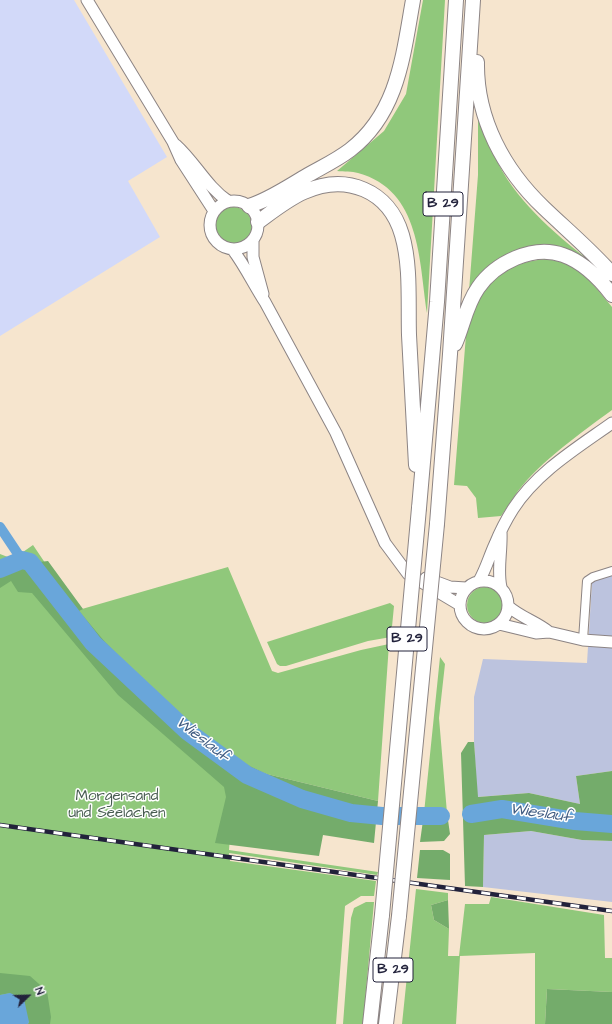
<!DOCTYPE html>
<html>
<head>
<meta charset="utf-8">
<style>
  body { margin:0 }
  #map { position:relative; width:612px; height:1024px; overflow:hidden; background:#f6e5ce; font-family:"Architects Daughter",sans-serif }
  canvas { display:block }
  .north { position:absolute; left:8px; top:976px; width:40px; height:40px; -webkit-text-stroke:3px #fff; paint-order:stroke; rotate:67deg; font-size:11px; font-weight:700; line-height:16px; text-align:center; color:#22223b }
  .north::after { content:''; display:block; margin:auto; width:14px; height:18px; background:#22223b; clip-path:polygon(50% 0,100% 100%,50% 72%,0 100%) }
</style>
</head>
<body>
<div id="map">
<canvas width="612" height="1024"></canvas>
<div class="north">N</div>
</div>
<script>
const c = document.querySelector('canvas').getContext('2d');
c.lineJoin = 'round';
function fill(path, color) { c.fillStyle = color; c.fill(path, 'evenodd'); }
function trace(path, color, width, dash) { c.strokeStyle = color; c.lineWidth = width; c.lineCap = dash ? 'butt' : 'round'; c.setLineDash(dash || []); c.stroke(path); }
function drawText(font, color, halo, rows, align = 'center') {
  c.font = font + ' "Architects Daughter",sans-serif'; c.lineWidth = 3; c.setLineDash([]); c.textBaseline = 'middle'; c.strokeStyle = halo; c.fillStyle = color; for (const [text, x, y, turn = 0] of rows) {
    c.save(); c.translate(x, y); c.rotate((+turn || 0) * Math.PI / 180); c.textAlign = isNaN(turn) ? turn : align; if (halo) c.strokeText(text, 0, 0); c.fillText(text, 0, 0); c.restore();
  }
}
const built = new Path2D(`
  M 0,0 L 74,0 L 167,157 L 128,181 L 160,237 L 0,336 Z`);
const industrial = new Path2D(`
  M 612,575 L 612,771 L 576,776 L 580,804 L 529,793 L 477,797 L 474,742 L 474,697 L 483,659 L 587,663 L 592,582 Z
  M 531,831 L 582,840 L 612,841 L 612,902 L 483,887 L 484,835 Z`);
const green = new Path2D(`
  M 423,0 L 445,0 L 427,313 C 419,261 421,190 358,173 C 352,171 344,172 337,171 L 384,131 L 406,94 Z
  M 478,111 C 485,129 490,149 499,165 C 519,204 561,239 595,265 L 574,253 L 544,248 L 469,291 L 478,175 Z
  M214 226a19 19 0 1 1 38 0a19 19 0 1 1-38 0Z
  M 545,259 C 579,262 591,282 612,307 L 612,410 C 582,432 541,461 518,491 C 512,499 507,508 501,516 L 478,518 L 476,498 L 467,486 L 454,485 L 466,335 C 478,290 496,264 545,259 Z
  M 33,545 L 60,585 L 82,609 L 228,567 L 272,671 L 278,673 L 361,650 L 389,644 L 378,801 L 267,774 L 236,760 L 229,850 L 378,872 L 377,875 L 229,853 L 230,861 L 376,881 L 374,896 L 361,896 L 345,906 L 336,1024 L 0,1024 L 0,554 L 13,559 Z
  M467 605a18 18 0 1 1 36 0a18 18 0 1 1-36 0Z
  M 390,603 L 394,606 L 391,637 L 368,641 L 286,666 L 280,666 L 277,664 L 267,642 Z
  M 440,657 L 445,664 L 439,718 L 447,813 L 424,813 Z
  M 416,889 L 448,893 L 448,900 L 431,905 L 434,920 L 449,929 L 448,956 L 459,956 L 465,904 L 489,904 L 491,897 L 604,915 L 605,958 L 612,958 L 612,992 L 547,989 L 545,1024 L 535,1024 L 535,953 L 460,956 L 456,1024 L 402,1024 Z
  M 366,902 L 374,902 L 363,1024 L 343,1024 L 351,918 L 354,908 Z`);
const forest = new Path2D(`
  M 48,561 L 83,609 L 79,611 L 105,642 L 177,715 L 235,759 L 267,774 L 378,801 L 374,843 L 323,835 L 319,856 L 215,843 L 226,797 L 224,787 L 118,695 L 32,593 L 18,592 L 11,581 L 0,588 L 0,571 L 1,572 L 14,565 Z
  M 468,742 L 474,742 L 478,797 L 529,793 L 580,804 L 576,776 L 612,771 L 612,841 L 582,840 L 531,831 L 484,835 L 483,887 L 465,886 L 461,753 Z
  M 424,813 L 447,813 L 450,834 L 444,841 L 420,842 Z
  M 420,850 L 443,850 L 450,854 L 450,880 L 417,878 Z
  M 448,900 L 449,929 L 434,920 L 431,905 Z
  M 0,973 L 30,976 L 47,991 L 51,1017 L 50,1024 L 28,1024 L 29,1022 L 10,993 L 0,995 Z
  M 547,989 L 612,992 L 612,1024 L 545,1024 Z`);
const water = new Path2D(`
  M 10,993 L 24,999 L 29,1022 L 28,1024 L 0,1024 L 0,995 Z`);
const canal = new Path2D(`
  M 0,527 L 22,560`);
const river = new Path2D(`
  M 0,569 L 22,560 L 30,562 L 93,643 L 187,731 L 247,775 L 302,799 L 351,813 L 382,816 L 441,816
  M 471,814 L 502,809 L 575,821 L 612,824`);
const street = new Path2D(`
  M 583,640 L 587,581 L 593,577 L 612,571`);
const secondary = new Path2D(`
  M 87,0 L 173,142 L 181,160 L 214,211
  M 176,145 C 195,162 207,187 228,201
  M210 225a24 24 0 1 1 48 0a24 24 0 1 1-48 0Z
  M 253,241 L 253,257 L 263,294
  M 233,250 C 245,266 254,285 265,302 L 336,433 L 385,543 L 408,574 L 460,605
  M 501,532 C 502,551 497,570 501,587
  M 426,578 L 450,587 L 466,588
  M460 605a24 24 0 1 1 48 0a24 24 0 1 1-48 0Z
  M 479,581 C 486,569 489,557 495,544 C 500,532 506,520 513,509 C 537,472 577,448 612,423
  M 508,606 C 520,617 537,622 549,632
  M 499,624 L 536,633 L 549,632 L 583,640 L 612,642`);
const highway = new Path2D(`
  M 477,62 C 476,119 504,170 544,208 C 567,230 591,250 612,274
  M 249,206 C 269,200 289,186 308,175 C 322,167 337,160 350,150 C 398,113 403,56 413,0
  M 258,222 C 273,211 288,199 304,192 C 346,173 389,190 402,235 C 411,266 408,303 409,335 C 411,378 414,422 416,465
  M 455,344 C 463,326 466,305 478,288 C 495,263 533,244 563,255 C 583,262 599,278 612,295
  M 419,508 L 437,302 L 456,0
  M 437,524 L 450,354 L 473,0
  M 370,1024 L 382,915
  M 386,1024 L 399,916`);
const rail = new Path2D(`
  M 0,825 L 612,911`);
const highwayBridge = new Path2D(`
  M 382,915 L 419,508
  M 399,916 L 437,524`);
const shields = [
  [443,204,40],
  [407,639,40],
  [393,970,40]
];
const shieldNames = [
  ["B 29",443,204],
  ["B 29",407,639],
  ["B 29",393,970]
];
const parkNames = [
  ["Morgensand",117,797],
  ["und Seelachen",117,814]
];
const waterNames = [
  ["Wieslauf",202,740,38],
  ["Wieslauf",541,814,8]
];
fill(built, '#d2d9f9');
fill(industrial, '#bcc3de');
fill(green, '#90c87b');
fill(forest, '#74ac6b');
fill(water, '#69a6da');
trace(canal, '#69a6da', 10);
trace(river, '#69a6da', 18);
trace(street, '#8c8484', 10);
trace(secondary, '#8c8484', 13);
trace(highway, '#8c8484', 16);
trace(street, '#fff', 8);
trace(secondary, '#fff', 11);
trace(highway, '#fff', 14);
trace(rail, '#22223b', 4.5);
trace(rail, '#fff', 3, [9]);
trace(highwayBridge, '#8c8484', 16, []);
trace(highwayBridge, '#fff', 14);
for (const [x, y, w] of shields) { const box = new Path2D(); box.roundRect(x - w / 2, y - 12, w, 24, 3); c.fillStyle = '#fff'; c.fill(box); trace(box, '#22223b', 1); }
drawText('bold 14px', '#22223b', null, shieldNames);
drawText('15px', '#485c51', '#fff', parkNames);
drawText('italic 16px', '#425d83', '#fff', waterNames);
</script>
</body>
</html>
